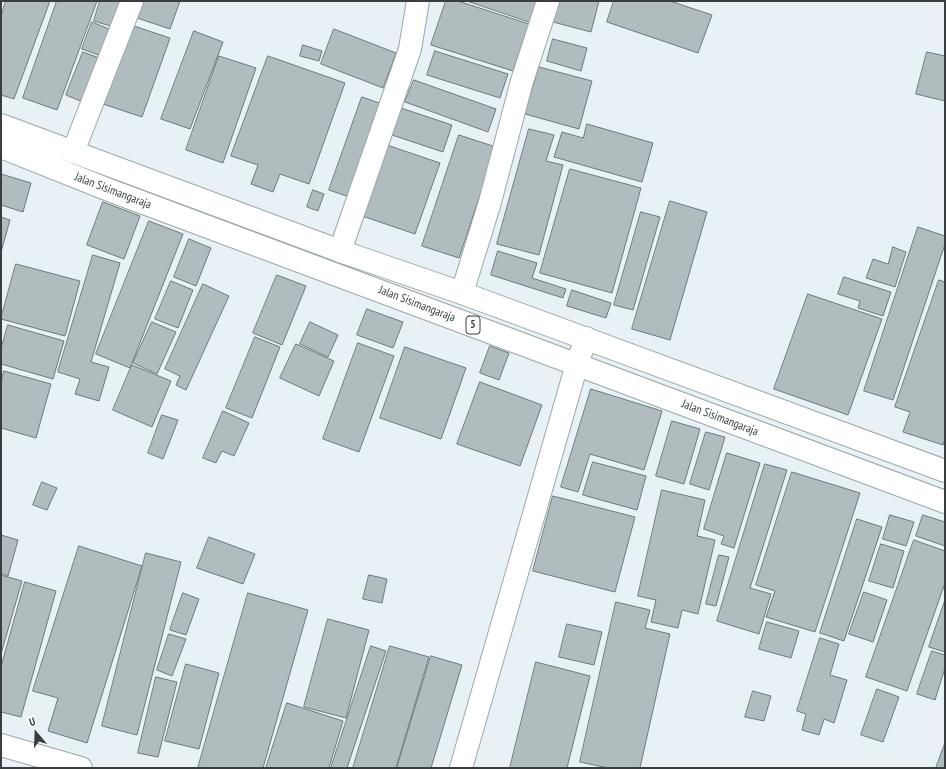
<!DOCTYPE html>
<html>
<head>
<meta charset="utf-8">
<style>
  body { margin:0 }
  #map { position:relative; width:946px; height:769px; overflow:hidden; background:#e8f2f6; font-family:"PT Sans Narrow",sans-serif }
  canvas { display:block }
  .frame { position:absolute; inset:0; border:2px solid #3a3e3f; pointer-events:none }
  .north { position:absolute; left:16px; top:713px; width:40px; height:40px; -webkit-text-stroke:3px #fcfeff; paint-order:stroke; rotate:341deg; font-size:11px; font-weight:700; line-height:16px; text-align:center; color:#3a3e3f }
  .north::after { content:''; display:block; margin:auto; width:14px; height:18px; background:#3a3e3f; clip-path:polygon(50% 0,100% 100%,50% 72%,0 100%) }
</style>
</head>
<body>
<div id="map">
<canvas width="946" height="769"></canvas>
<div class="frame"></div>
<div class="north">U</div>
</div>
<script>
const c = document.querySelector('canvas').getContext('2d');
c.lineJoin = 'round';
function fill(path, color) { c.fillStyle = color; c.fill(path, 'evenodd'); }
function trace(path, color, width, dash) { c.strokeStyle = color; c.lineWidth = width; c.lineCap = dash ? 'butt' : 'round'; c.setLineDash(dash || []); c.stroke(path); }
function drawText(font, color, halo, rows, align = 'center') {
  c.font = font + ' "PT Sans Narrow",sans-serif'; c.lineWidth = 3; c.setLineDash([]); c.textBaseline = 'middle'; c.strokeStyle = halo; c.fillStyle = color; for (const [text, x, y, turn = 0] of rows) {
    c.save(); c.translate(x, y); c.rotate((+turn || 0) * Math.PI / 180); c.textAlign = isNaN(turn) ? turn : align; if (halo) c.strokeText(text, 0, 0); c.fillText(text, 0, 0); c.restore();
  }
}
const building = new Path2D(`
  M 6,1 L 50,1 L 14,99 L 1,95 L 1,16 Z
  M 57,1 L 97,1 L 57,110 L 23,98 Z
  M 100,1 L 129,1 L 120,29 L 94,21 Z
  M 137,1 L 180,1 L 170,29 L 131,16 Z
  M 446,1 L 458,1 L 529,24 L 513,71 L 431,45 Z
  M 467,1 L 540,1 L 533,23 Z
  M 558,1 L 599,1 L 591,32 L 553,22 Z
  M 614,1 L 670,1 L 712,15 L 698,53 L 607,22 Z
  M 92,22 L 114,31 L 104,57 L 82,49 Z
  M 131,25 L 170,38 L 142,117 L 103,104 Z
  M 334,29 L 396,53 L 383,88 L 321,64 Z
  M 194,31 L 223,42 L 190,129 L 161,119 Z
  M 553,39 L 587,48 L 581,71 L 547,61 Z
  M 303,45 L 322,51 L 319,61 L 300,56 Z
  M 435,51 L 508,74 L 500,98 L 427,75 Z
  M 83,52 L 102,59 L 85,103 L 66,95 Z
  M 927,52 L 945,56 L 945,101 L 916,94 Z
  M 219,56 L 256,68 L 223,163 L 186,150 Z
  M 268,56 L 345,83 L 309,184 L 280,174 L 273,192 L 251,184 L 258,165 L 231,156 Z
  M 539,67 L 592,81 L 579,129 L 525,114 Z
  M 414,80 L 496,109 L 488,132 L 405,102 Z
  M 362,97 L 385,105 L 352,198 L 329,190 Z
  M 401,108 L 452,125 L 443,152 L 392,135 Z
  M 587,124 L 653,143 L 642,182 L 554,157 L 562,132 L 583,138 Z
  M 529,129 L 554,135 L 546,161 L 563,165 L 539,255 L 497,244 Z
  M 459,135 L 496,147 L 459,258 L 422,246 Z
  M 387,145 L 440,163 L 415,234 L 362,216 Z
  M 570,169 L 641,188 L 612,293 L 540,273 Z
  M 1,174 L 31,183 L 23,212 L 1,205 Z
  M 313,190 L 324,194 L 318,211 L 307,207 Z
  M 670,201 L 707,212 L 670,340 L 632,329 Z
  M 103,202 L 140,216 L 124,259 L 87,245 Z
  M 641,212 L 660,217 L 633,310 L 614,305 Z
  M 1,217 L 10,220 L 1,252 Z
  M 149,221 L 183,234 L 130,368 L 96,354 Z
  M 918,227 L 945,236 L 945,244 L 893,400 L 864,391 Z
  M 189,239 L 211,248 L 196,286 L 174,277 Z
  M 893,247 L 906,252 L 895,287 L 866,278 L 873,259 L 888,264 Z
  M 498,251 L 537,263 L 532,278 L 566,289 L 563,298 L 491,275 Z
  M 93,255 L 120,263 L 91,362 L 109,367 L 99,401 L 75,394 L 80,379 L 58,372 Z
  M 16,264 L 80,281 L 65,336 L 1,319 Z
  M 277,275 L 306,286 L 282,345 L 253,333 Z
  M 844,277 L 891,292 L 883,316 L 858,308 L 860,301 L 838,294 Z
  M 939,280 L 945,282 L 945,439 L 943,445 L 903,432 L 910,412 L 895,407 Z
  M 171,281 L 193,290 L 178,328 L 155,319 Z
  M 203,284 L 229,296 L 186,390 L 176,385 L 180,376 L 165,369 Z
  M 572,290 L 611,303 L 606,318 L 567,306 Z
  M 808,294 L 882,319 L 848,415 L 774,389 Z
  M 367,309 L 403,322 L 393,348 L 357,335 Z
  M 152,322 L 176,332 L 157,374 L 133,363 Z
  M 310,322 L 338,335 L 328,357 L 300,344 Z
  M 8,325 L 64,341 L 53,379 L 1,364 L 1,349 Z
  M 255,337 L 280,347 L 252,418 L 226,408 Z
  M 358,343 L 394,356 L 359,452 L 323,439 Z
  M 296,344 L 334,361 L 319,396 L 280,378 Z
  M 490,346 L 509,353 L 499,380 L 480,373 Z
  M 405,347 L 466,368 L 441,439 L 380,418 Z
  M 132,365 L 171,381 L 152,427 L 113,410 Z
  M 4,371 L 51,384 L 36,438 L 1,428 L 1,383 Z
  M 480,382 L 542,405 L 520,466 L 457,444 Z
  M 591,389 L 662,411 L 644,470 L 590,454 L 578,492 L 561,487 Z
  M 223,411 L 249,423 L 234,456 L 222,451 L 216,463 L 203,458 Z
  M 162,415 L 178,420 L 163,459 L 148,453 Z
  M 672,421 L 700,429 L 684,484 L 656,476 Z
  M 706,432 L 725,437 L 709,490 L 690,484 Z
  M 727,453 L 760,463 L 734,548 L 721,544 L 724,536 L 704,529 Z
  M 593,462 L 646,476 L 637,510 L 583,495 Z
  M 765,464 L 787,470 L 750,588 L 771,594 L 759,634 L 717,621 Z
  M 792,472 L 860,493 L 815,632 L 766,617 L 775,591 L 756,585 Z
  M 42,482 L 57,488 L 47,510 L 33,505 Z
  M 662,490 L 705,500 L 697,536 L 715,540 L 698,614 L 682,610 L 678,628 L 651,622 L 656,600 L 638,596 Z
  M 553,496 L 635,517 L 615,592 L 533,571 Z
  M 890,515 L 914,522 L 906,546 L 883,539 Z
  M 923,515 L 945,522 L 945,546 L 916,536 Z
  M 857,519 L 882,527 L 844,641 L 820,633 Z
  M 1,535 L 18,540 L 8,576 L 1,573 Z
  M 209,537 L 255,554 L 243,584 L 197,568 Z
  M 914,540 L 945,551 L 945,583 L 907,691 L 866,677 Z
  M 881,544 L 904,551 L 893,588 L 869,581 Z
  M 79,546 L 142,566 L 87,743 L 48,731 L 58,698 L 33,691 Z
  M 146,553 L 181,562 L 137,735 L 102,726 Z
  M 719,555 L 729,557 L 716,606 L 706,604 Z
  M 1,575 L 22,581 L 1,654 Z
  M 369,575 L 387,579 L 382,603 L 363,599 Z
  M 25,582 L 56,591 L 21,717 L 1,712 L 1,667 Z
  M 864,592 L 887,600 L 873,642 L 849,634 Z
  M 183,593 L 199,599 L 186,635 L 170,630 Z
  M 248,593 L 308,610 L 263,768 L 198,768 Z
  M 945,600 L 945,652 L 929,647 Z
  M 616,602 L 650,610 L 645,628 L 670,634 L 640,768 L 608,768 L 580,762 Z
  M 328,619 L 369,630 L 346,718 L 304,707 Z
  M 767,622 L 799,631 L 791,658 L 759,649 Z
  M 567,624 L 602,632 L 594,665 L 559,657 Z
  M 169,634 L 186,639 L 172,676 L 157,670 Z
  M 820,638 L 839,644 L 830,675 L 847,680 L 834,723 L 824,719 L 819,735 L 802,730 L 806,714 L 797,711 Z
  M 371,646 L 386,651 L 347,768 L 331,768 Z
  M 390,646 L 429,657 L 396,768 L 353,768 Z
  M 932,651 L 945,655 L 945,668 L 935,700 L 917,694 Z
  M 431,656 L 462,665 L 431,768 L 397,768 Z
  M 536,662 L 590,676 L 567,768 L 510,768 Z
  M 186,664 L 219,673 L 199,749 L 165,741 Z
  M 156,677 L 177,682 L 158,757 L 138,753 Z
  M 877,689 L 899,697 L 883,742 L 861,735 Z
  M 753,691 L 771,696 L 764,721 L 745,717 Z
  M 287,703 L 343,721 L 329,768 L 266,768 Z
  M 945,743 L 945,768 L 936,768 Z`);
const street = new Path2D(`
  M 73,152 L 132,1
  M 340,251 L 410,49 L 418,1
  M 462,293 L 490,202 L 522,81 L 548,1
  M 461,768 L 577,364 L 586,338`);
const secondary = new Path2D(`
  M 1,745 L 81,768`);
const highway = new Path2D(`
  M 1,125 L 340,251 L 462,293 L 945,471
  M 1,147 L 109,190 L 945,502`);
const shields = [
  [473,325,14]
];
const shieldNames = [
  ["5",473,325]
];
const streetNames = [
  ["Jalan Sisimangaraja",113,191,21],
  ["Jalan Sisimangaraja",417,304,21],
  ["Jalan Sisimangaraja",720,418,21]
];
fill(building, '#b1bcbf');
trace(building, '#6f797c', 1);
trace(street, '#9ca7aa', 24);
trace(secondary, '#9ca7aa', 24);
trace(highway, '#9ca7aa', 24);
trace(street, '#fff', 22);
trace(secondary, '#fff', 22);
trace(highway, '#fff', 22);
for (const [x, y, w] of shields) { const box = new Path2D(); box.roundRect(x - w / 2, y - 9, w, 18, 3); c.fillStyle = '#fcfeff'; c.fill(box); trace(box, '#3a3e3f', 1); }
drawText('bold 11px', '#3a3e3f', null, shieldNames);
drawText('12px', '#3a3e3f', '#fcfeff', streetNames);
</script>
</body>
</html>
